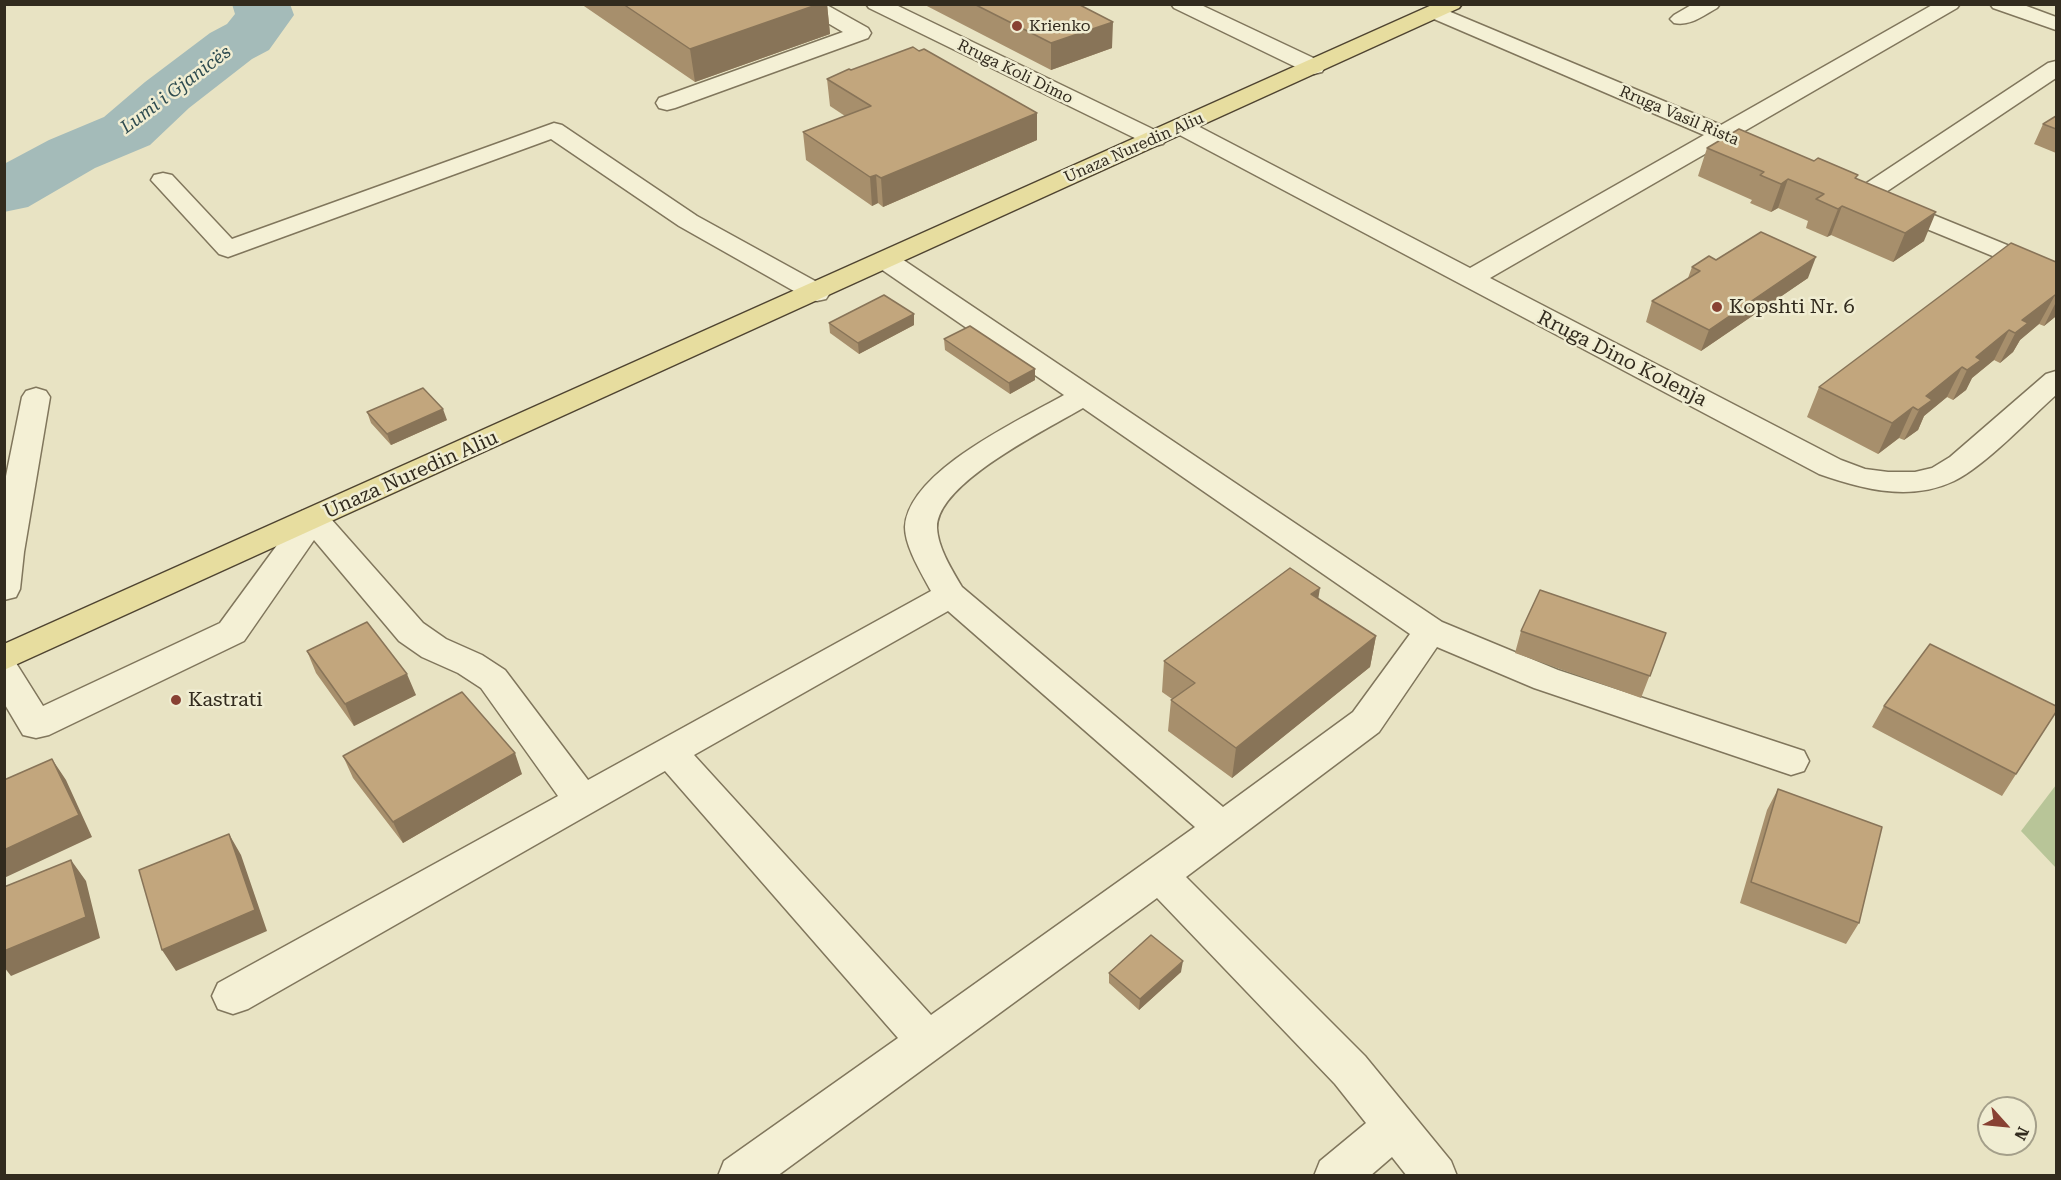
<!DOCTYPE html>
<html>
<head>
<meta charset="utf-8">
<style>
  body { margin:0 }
  #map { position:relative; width:2061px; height:1180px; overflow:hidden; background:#e8e3c3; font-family:"Roboto Serif",serif }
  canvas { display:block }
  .frame { position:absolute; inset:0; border:6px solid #322b1e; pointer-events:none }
  .north { position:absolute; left:1977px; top:1096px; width:60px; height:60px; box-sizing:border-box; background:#f0edd2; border:2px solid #a49f8a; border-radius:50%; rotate:117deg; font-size:16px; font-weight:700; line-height:24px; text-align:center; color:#322b1e }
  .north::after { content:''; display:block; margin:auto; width:21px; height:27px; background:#884133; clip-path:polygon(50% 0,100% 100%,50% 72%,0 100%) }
</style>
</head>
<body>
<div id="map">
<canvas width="2061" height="1180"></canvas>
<div class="frame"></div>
<div class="north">N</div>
</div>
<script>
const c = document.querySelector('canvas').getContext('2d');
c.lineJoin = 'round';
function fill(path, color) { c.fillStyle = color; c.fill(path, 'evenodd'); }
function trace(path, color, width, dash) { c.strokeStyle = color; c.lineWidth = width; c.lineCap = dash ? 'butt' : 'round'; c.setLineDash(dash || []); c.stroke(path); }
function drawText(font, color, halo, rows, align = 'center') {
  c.font = font + ' "Roboto Serif",serif'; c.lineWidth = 5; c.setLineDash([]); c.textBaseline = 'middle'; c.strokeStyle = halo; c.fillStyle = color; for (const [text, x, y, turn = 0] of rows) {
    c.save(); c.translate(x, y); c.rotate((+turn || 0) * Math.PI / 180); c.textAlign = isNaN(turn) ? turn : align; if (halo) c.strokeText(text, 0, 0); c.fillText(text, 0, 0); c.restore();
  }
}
const green = new Path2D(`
  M 2056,785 L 2056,868 L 2021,831 Z`);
const river = new Path2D(`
  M 232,4 L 290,4 L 294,15 L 269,50 L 252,59 L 189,108 L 150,145 L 95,168 L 28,207 L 4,212 L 4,164 L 49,140 L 104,117 L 145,82 L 210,33 L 227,24 L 235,14 Z`);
const minor = new Path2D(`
  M 799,4 L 825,4 L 868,28 L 871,33 L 868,38 L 675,108 L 667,110 L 659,108 L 656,103 L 659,98 L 843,32 L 802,8 Z
  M 866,4 L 894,4 L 1163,134 L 1167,139 L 1163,144 L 1155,146 L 1147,144 L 869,8 Z
  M 1171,4 L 1199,4 L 1322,62 L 1325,67 L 1322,72 L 1314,74 L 1306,72 L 1174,8 Z
  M 1693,4 L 1720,4 L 1717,8 C 1704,15 1689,27 1674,23 L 1670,19 L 1674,15 Z
  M 1934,4 L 1960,4 L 1957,8 L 1741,133 L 1778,149 L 1782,154 L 1778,159 C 1760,164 1740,150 1724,143 L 1490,278 L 1841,460 L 1865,469 L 1888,472 L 1915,472 L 1932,468 L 1950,457 L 2046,374 L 2056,371 L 2056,395 C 2029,419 1985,466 1954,481 C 1910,502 1862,489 1819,474 L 1174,132 L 1170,127 L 1174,122 L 1182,120 L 1190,122 L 1470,268 L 1704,135 L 1427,16 L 1423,12 L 1427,8 L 1434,6 L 1441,8 L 1721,125 Z
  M 1990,4 L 2021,4 L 2056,17 L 2056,30 L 1993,8 Z
  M 2056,61 L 2056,78 L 1874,200 L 1865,202 L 1856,200 L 1853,195 L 1856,190 L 2048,63 Z
  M 554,123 L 562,125 L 697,216 L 826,287 L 830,293 L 826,299 L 817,301 L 808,299 L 679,226 L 551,139 L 228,257 L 219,254 L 151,180 L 154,175 L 163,173 L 172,175 L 232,239 Z
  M 1892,198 L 2056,265 L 2056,282 L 1883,211 L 1879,206 L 1883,201 Z
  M 887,253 L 896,255 L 1442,622 L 1558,670 L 1804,751 L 1809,761 L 1804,771 L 1791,775 L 1534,688 L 1437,647 L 1379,732 L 1186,877 L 1365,1056 L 1451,1161 L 1457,1176 L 1407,1176 L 1392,1157 L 1370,1176 L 1314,1176 L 1320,1161 L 1366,1123 L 1335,1084 L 1157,898 L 777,1176 L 718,1176 L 724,1161 L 898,1038 L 665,771 L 248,1009 L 233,1014 L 218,1009 L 212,996 L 218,983 L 558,796 L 481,688 L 458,673 L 422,657 L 399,641 L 314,540 L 244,641 L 49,735 L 36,738 L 23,735 L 4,703 L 4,659 L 16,663 L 43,706 L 220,623 L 302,511 L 313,508 L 324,511 L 423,623 L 446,639 L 482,655 L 505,670 L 588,780 L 931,591 C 922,574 905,547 905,527 C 908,471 1020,420 1064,395 L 878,267 L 874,261 L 878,255 ZM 1083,408 L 1410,634 L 1353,712 L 1223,807 L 962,587 C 952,570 938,548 937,528 C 936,483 1048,429 1083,408 ZM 948,611 L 1195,827 L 931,1015 L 694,755 Z
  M 36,388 L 46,391 L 50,397 L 24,552 L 20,589 L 16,597 L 4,600 L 4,486 L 22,397 L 26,391 Z`);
const major = new Path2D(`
  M 1434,4 L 1462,4 L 1459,8 L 4,670 L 4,644 Z`);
const wall = new Path2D(`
  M 581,4 L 827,4 L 830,34 L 695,82 Z
  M 923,4 L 1078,4 L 1112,48 L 1051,70 Z
  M 851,70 L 1037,113 L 1037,140 L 883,207 L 878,203 L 872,206 L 806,160 L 803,132 L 845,116 L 830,106 L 827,79 Z
  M 2056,116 L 2056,153 L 2034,144 L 2043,124 Z
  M 1707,148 L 1857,179 L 1924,241 L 1893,262 L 1831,235 L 1827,237 L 1806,228 L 1808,221 L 1778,208 L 1771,212 L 1750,203 L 1752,200 L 1698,176 Z
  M 1716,260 L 1808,278 L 1701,351 L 1646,322 L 1652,301 L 1688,278 L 1692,267 Z
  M 2056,262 L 2056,313 L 2055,317 L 2044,326 L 2039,324 L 2020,340 L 2013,352 L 2000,363 L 1994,360 L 1972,378 L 1966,390 L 1953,400 L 1947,397 L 1924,416 L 1918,430 L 1904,440 L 1899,438 L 1878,454 L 1807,417 L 1819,387 Z
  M 829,323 L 914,325 L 859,354 L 830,333 Z
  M 944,339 L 1035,380 L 1010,394 L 945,350 Z
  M 367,412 L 447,420 L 391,445 L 371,423 Z
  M 1318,598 L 1376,636 L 1370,667 L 1232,778 L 1168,731 L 1171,700 L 1172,699 L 1162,692 L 1164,661 Z
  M 1521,631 L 1666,633 L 1641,698 L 1515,653 Z
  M 307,651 L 416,695 L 354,726 L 316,673 Z
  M 1884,706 L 2056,712 L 2002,796 L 1872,727 Z
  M 343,756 L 522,774 L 403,843 L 353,778 Z
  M 1778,789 L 1859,923 L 1846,944 L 1740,903 L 1767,810 Z
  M 1181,972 L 1139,1010 L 1109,983 L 1109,973 Z`);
const shadedWall = new Path2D(`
  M 819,4 L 827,4 L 830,34 L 695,82 L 690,49 Z
  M 1113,22 L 1112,48 L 1051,70 L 1051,43 Z
  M 1037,113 L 1037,140 L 883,207 L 881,178 Z
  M 876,175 L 878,203 L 872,206 L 870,177 Z
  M 1788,179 L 1778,208 L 1771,212 L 1781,184 Z
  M 1842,206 L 1831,235 L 1827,237 L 1838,209 Z
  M 1936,212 L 1924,241 L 1893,262 L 1905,233 Z
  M 1816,257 L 1808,278 L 1701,351 L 1709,330 Z
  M 2055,295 L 2039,324 L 2020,340 L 2013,352 L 2000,363 L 2022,320 Z
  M 2056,302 L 2056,313 L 2055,317 L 2044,326 Z
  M 914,314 L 914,325 L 859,354 L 858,343 Z
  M 2009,330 L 1994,360 L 1972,378 L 1966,390 L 1953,400 L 1967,370 L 1976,357 Z
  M 1962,367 L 1947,397 L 1924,416 L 1918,430 L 1904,440 L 1926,396 Z
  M 1035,369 L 1035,380 L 1010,394 L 1009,383 Z
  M 1913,407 L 1899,438 L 1878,454 L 1892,423 Z
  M 443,409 L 447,420 L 391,445 L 387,434 Z
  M 1320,588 L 1315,619 L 1311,594 Z
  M 1376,636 L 1370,667 L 1232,778 L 1236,748 Z
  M 407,674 L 416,695 L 354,726 L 345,704 Z
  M 515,753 L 522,774 L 403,843 L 393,822 Z
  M 52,759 L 66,780 L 92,837 L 4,878 L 4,850 Z
  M 229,834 L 241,855 L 267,931 L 176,971 L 162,950 Z
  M 71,860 L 86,881 L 100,938 L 11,976 L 4,967 L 4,951 Z
  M 1183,961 L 1181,972 L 1139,1010 L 1140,999 Z`);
const building = new Path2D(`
  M 623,4 L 819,4 L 690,49 Z
  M 974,4 L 1078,4 L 1113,22 L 1051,43 Z
  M 913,47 L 919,51 L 924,49 L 1037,113 L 881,178 L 876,175 L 870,177 L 803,132 L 871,106 L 827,79 L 849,69 L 851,70 Z
  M 2056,116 L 2056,129 L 2043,124 Z
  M 1739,129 L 1814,161 L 1818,158 L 1858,175 L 1855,178 L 1936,212 L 1905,233 L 1842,206 L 1838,209 L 1816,199 L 1824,194 L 1788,179 L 1781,184 L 1760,175 L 1764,172 L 1707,148 Z
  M 1761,232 L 1816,257 L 1709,330 L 1652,301 L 1700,271 L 1692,267 L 1709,256 L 1716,260 Z
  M 2011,243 L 2056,262 L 2056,295 L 2055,295 L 2022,320 L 2028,323 L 2015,333 L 2009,330 L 1976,357 L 1981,360 L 1967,370 L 1962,367 L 1926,396 L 1932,400 L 1918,410 L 1913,407 L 1892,423 L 1819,387 Z
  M 884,295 L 914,314 L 858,343 L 829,323 Z
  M 970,326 L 1035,369 L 1009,383 L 944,339 Z
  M 423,388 L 443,409 L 387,434 L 367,412 Z
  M 1290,568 L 1320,588 L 1311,594 L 1376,636 L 1236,748 L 1171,700 L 1195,683 L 1164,661 Z
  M 1540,590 L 1666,633 L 1650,676 L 1521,631 Z
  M 367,622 L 407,674 L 345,704 L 307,651 Z
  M 1930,644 L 2056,706 L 2056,712 L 2016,774 L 1884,706 Z
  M 462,692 L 515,753 L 393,822 L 343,756 Z
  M 52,759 L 79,815 L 4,850 L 4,780 Z
  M 1778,789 L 1882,827 L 1859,923 L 1751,882 Z
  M 229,834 L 255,910 L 162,950 L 139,870 Z
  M 71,860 L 86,917 L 4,951 L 4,887 Z
  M 1151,935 L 1183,961 L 1140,999 L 1109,973 Z`);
const markers = [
  [1017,26,6,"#884133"],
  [1717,307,6,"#884133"],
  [176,700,6,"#884133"]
];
const farPoinames = [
  ["Krienko",1029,26]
];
const farStreetnames = [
  ["Rruga Koli Dimo",1015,72,26],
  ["Rruga Vasil Rista",1679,116,23],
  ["Unaza Nuredin Aliu",1134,148,-24]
];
const farWaternames = [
  ["Lumi i Gjanicës",176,90,-37]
];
const poiNames = [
  ["Kopshti Nr. 6",1729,307],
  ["Kastrati",188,700]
];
const streetNames = [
  ["Rruga Dino Kolenja",1622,359,27],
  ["Unaza Nuredin Aliu",411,475,-24]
];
fill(green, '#b8c598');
fill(river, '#a4bbb9');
trace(minor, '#80765c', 3);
trace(major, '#4e4330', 3);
fill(minor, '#f4f0d5');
fill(major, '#e7dd9f');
fill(wall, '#a78f6c');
fill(shadedWall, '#887458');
fill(building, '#c2a67d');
trace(building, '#887458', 1.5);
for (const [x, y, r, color] of markers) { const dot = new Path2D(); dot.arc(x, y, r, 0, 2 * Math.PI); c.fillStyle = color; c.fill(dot); trace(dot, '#f0edd2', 2); }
drawText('16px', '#322b1e', '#f0edd2', farPoinames, 'left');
drawText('16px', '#322b1e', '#f0edd2', farStreetnames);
drawText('italic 18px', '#2f4c50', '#f0edd2', farWaternames);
drawText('20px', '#322b1e', '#f0edd2', poiNames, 'left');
drawText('20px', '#322b1e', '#f0edd2', streetNames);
</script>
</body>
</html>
